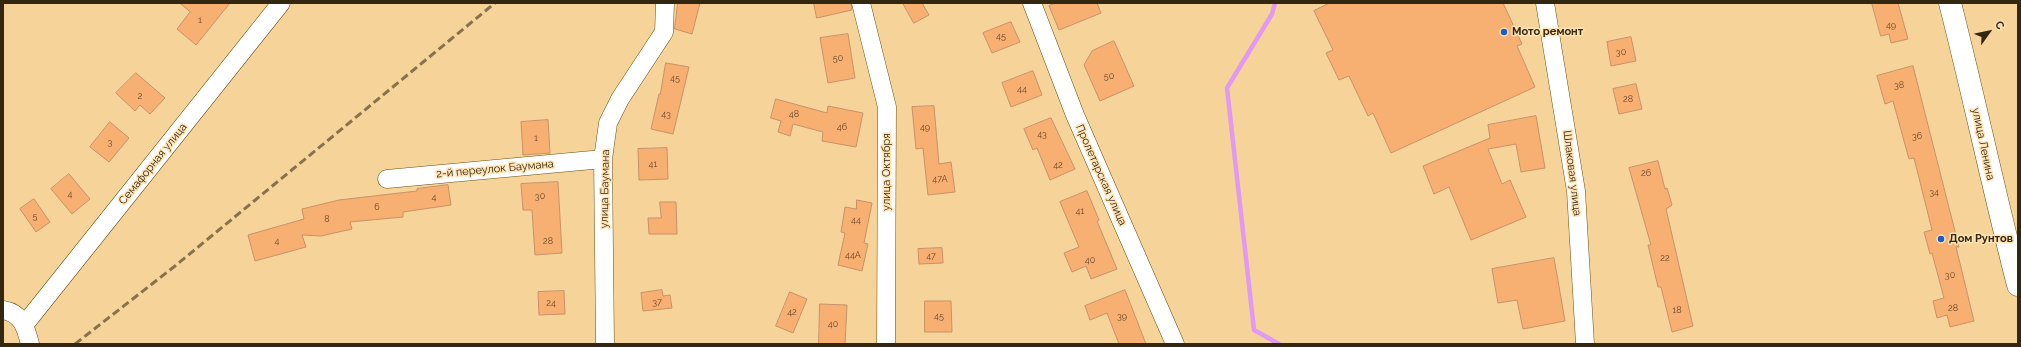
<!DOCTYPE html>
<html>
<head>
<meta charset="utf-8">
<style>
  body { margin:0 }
  #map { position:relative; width:2021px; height:347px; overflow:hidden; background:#f6d399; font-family:Raleway,sans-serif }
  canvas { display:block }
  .frame { position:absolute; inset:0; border:4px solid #34270f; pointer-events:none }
  .north { position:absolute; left:1969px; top:12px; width:40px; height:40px; -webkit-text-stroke:3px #fee2b3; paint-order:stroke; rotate:57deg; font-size:11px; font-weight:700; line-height:16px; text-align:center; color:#34270f }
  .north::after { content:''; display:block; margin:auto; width:14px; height:18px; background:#34270f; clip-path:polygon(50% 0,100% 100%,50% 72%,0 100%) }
</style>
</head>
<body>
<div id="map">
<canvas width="2021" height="347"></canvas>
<div class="frame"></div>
<div class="north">С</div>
</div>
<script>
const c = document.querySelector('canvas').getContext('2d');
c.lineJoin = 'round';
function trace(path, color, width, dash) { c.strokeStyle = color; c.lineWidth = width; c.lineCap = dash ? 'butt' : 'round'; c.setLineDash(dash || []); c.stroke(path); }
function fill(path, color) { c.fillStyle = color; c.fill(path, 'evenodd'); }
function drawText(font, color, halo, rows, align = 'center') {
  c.font = font + ' Raleway,sans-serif'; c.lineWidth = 3; c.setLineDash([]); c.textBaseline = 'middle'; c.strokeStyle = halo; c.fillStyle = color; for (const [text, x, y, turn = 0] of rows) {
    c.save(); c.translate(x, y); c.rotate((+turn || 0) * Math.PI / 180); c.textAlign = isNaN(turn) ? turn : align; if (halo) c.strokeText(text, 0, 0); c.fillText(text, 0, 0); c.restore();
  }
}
const stream = new Path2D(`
  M 1275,3 L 1272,14 L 1227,88 L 1254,330 L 1279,344`);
const building = new Path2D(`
  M 180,3 L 230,3 L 196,45 L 177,29 L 190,12 Z
  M 678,3 L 700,3 L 692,34 L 675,29 Z
  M 814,3 L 851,3 L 852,10 L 817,18 Z
  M 903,3 L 922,3 L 929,15 L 914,23 Z
  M 1056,3 L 1097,3 L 1101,13 L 1059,30 L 1049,6 Z
  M 1330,3 L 1503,3 L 1522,44 L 1517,46 L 1535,87 L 1391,153 L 1373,113 L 1368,116 L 1349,76 L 1339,80 L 1326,53 L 1333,50 L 1314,11 Z
  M 1872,3 L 1898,3 L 1908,39 L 1891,43 L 1889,34 L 1881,36 Z
  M 1011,22 L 1020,42 L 992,53 L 983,33 Z
  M 848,34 L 855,78 L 828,83 L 820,38 Z
  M 1631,37 L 1636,61 L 1611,66 L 1607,42 Z
  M 1114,41 L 1134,86 L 1100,101 L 1084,65 L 1092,51 Z
  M 666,63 L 689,67 L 673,134 L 651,129 L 659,94 L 660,94 Z
  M 1913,66 L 1959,247 L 1956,247 L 1974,321 L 1950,327 L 1947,315 L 1937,318 L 1933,301 L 1944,298 L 1932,253 L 1930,254 L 1924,232 L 1932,230 L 1914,158 L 1909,159 L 1893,101 L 1885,104 L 1877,76 Z
  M 1033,71 L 1042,95 L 1011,107 L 1002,83 Z
  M 136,73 L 165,98 L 150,114 L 140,105 L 135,111 L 116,93 Z
  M 1636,84 L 1642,109 L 1619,114 L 1613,89 Z
  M 776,99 L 827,113 L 828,106 L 863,113 L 856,147 L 822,141 L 823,132 L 793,124 L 790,136 L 778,132 L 781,121 L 771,118 Z
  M 934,106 L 939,164 L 951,162 L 955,192 L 928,195 L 923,148 L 916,149 L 912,107 Z
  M 1536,116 L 1545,168 L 1521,172 L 1516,144 L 1488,149 L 1502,184 L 1510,180 L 1526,217 L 1471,240 L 1449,187 L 1434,194 L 1423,166 L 1490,138 L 1488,125 Z
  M 1051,118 L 1075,169 L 1050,180 L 1037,148 L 1033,150 L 1024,129 Z
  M 548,120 L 550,153 L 523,155 L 521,122 Z
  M 110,122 L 129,138 L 109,162 L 90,147 Z
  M 667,148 L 668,179 L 639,180 L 638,149 Z
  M 1658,161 L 1665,189 L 1667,188 L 1672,205 L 1666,209 L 1693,326 L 1672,332 L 1661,287 L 1658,287 L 1648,245 L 1651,245 L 1629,168 Z
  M 69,174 L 90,199 L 72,214 L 51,189 Z
  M 558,182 L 562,253 L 535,255 L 532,210 L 523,210 L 521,184 Z
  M 448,185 L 451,205 L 403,212 L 403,217 L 350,222 L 352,229 L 321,236 L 302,235 L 306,247 L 255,261 L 248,235 L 304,219 L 302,209 L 339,200 L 417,191 L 417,189 Z
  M 1087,191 L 1099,220 L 1097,221 L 1117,269 L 1091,279 L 1086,266 L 1072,272 L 1064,253 L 1079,247 L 1060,202 Z
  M 34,199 L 50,222 L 36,232 L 20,209 Z
  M 857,200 L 872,203 L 864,243 L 868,244 L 862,271 L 838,265 L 845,233 L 841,232 L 845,207 L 856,209 Z
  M 660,202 L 676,202 L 677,234 L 649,234 L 648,218 L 661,218 Z
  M 942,248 L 943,263 L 919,264 L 918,249 Z
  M 1554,258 L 1565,321 L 1523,329 L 1517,300 L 1498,303 L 1492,269 Z
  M 662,290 L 663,296 L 670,295 L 672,308 L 643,311 L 641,293 Z
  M 1125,290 L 1146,344 L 1119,344 L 1107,313 L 1090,320 L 1085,306 Z
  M 564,291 L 565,314 L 539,315 L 538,292 Z
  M 790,292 L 807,299 L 793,333 L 776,326 Z
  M 925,301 L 951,301 L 952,332 L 925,332 Z
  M 820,304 L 847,305 L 845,344 L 819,344 Z`);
const minor = new Path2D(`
  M 861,3 L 887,107 L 886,344
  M 1032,3 L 1075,115 L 1175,344
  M 1545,3 L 1576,191 L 1585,344
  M 387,179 L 603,159
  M 3,310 C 22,313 26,328 30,344
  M 25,324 L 281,3
  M 605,344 L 603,159 L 608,123 L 620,99 L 664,32 L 665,3`);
const major = new Path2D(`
  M 1950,3 C 1974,97 1994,192 2018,285`);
const rail = new Path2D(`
  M 75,344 L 175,266 L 495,3`);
const markers = [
  [1504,32,4,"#1c5ec9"],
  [1941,239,4,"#1c5ec9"]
];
const numberNames = [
  ["1",200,20],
  ["49",1891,25],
  ["45",1001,36],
  ["30",1621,52],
  ["50",838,58],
  ["50",1109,76],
  ["45",675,78],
  ["38",1899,85],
  ["44",1022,89],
  ["2",140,96],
  ["28",1628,99],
  ["43",666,114],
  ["48",794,114],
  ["46",842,127],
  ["49",925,127],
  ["43",1042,134],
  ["36",1917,136],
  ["1",536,138],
  ["3",110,142],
  ["41",653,164],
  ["42",1058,165],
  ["26",1646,173],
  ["47А",940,179],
  ["34",1934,192],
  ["4",70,194],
  ["30",540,196],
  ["4",434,197],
  ["6",377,207],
  ["41",1080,211],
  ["5",35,216],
  ["8",327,219],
  ["44",856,220],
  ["4",277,241],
  ["28",548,241],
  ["44А",853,255],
  ["47",931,256],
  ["22",1665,258],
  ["40",1090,260],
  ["30",1950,275],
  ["37",657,302],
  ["24",551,303],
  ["28",1953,308],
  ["18",1677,310],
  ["42",792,312],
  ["45",939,316],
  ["39",1122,316],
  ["40",833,324]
];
const poiNames = [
  ["Мото ремонт",1512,32],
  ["Дом Рунтов",1949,239]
];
const streetNames = [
  ["улица Ленина",1983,144,78],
  ["Семафорная улица",153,164,-51],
  ["2-й переулок Баумана",495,169,-5],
  ["улица Октября",887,172,-90],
  ["Шлаковая улица",1572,173,83],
  ["Пролетарская улица",1101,175,66],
  ["улица Баумана",605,189,-89]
];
trace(stream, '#e199f1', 4.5);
fill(building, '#f8af72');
trace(building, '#c69268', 1);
trace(minor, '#6b4d0e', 19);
trace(major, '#6b4d0e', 23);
trace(minor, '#fff', 18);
trace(major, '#fff', 22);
trace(rail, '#88724b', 3, [8, 4]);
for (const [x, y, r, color] of markers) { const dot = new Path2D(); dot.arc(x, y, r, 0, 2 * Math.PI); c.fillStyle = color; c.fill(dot); trace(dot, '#fee2b3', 1.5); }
drawText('9px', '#654928', null, numberNames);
drawText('bold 11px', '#34270f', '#fee2b3', poiNames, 'left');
drawText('11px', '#34270f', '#fee2b3', streetNames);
</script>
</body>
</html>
